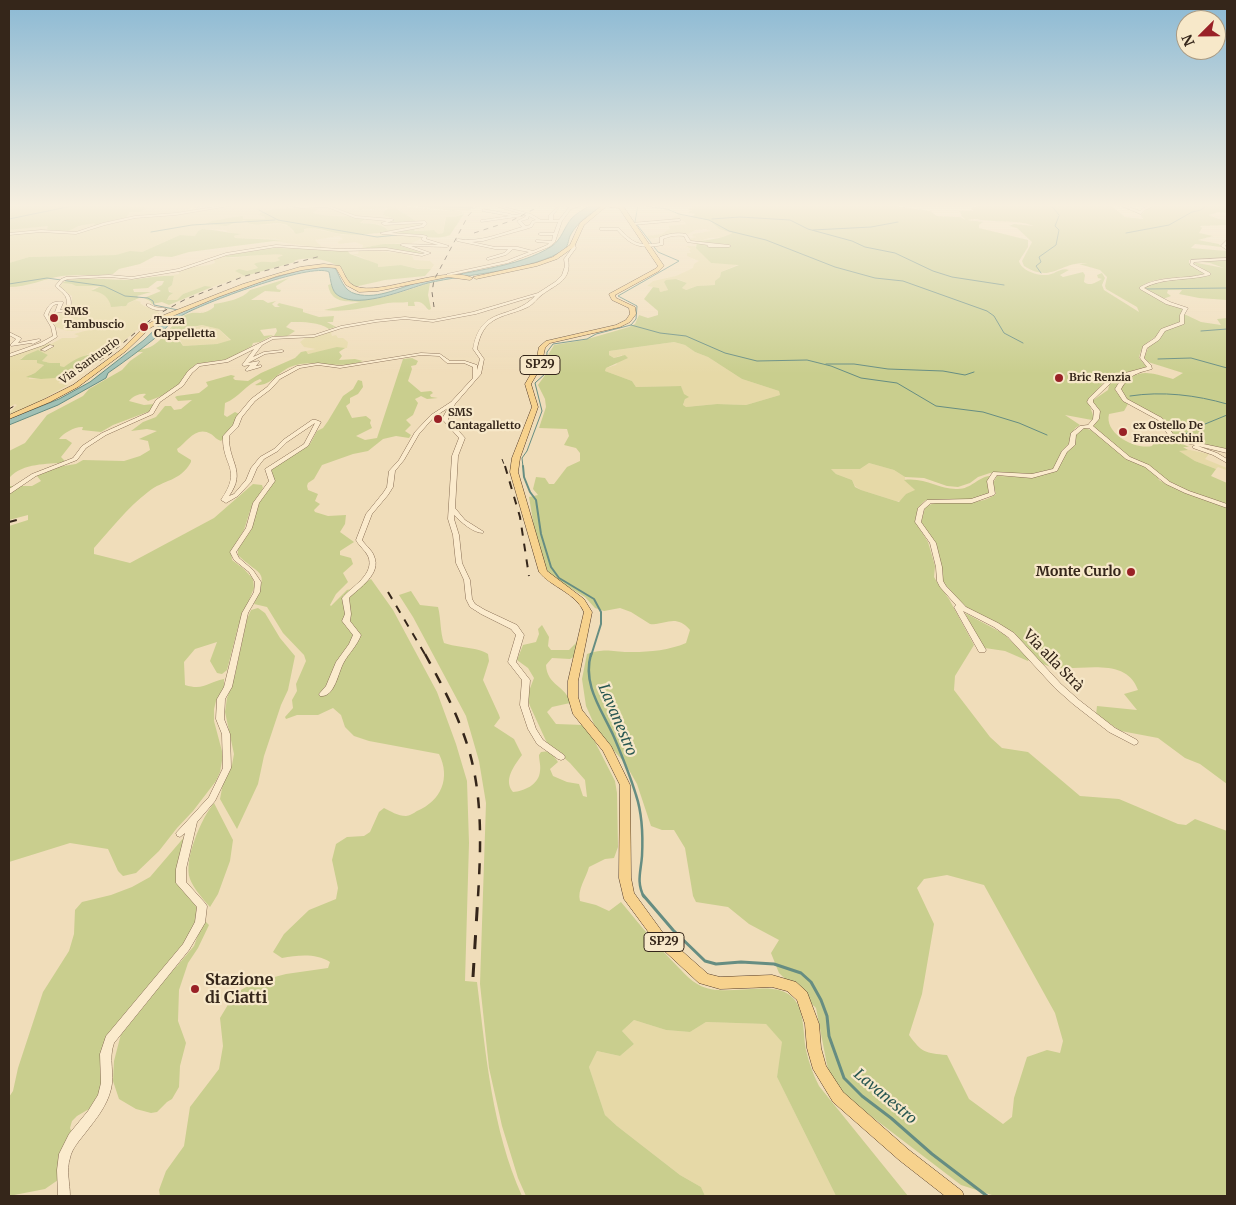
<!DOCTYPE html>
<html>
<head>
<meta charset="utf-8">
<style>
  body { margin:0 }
  #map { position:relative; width:1236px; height:1205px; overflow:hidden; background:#f0ddba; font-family:Merriweather,serif }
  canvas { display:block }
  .frame { position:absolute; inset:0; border:10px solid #35261a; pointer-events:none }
  .north { position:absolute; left:1176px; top:10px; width:50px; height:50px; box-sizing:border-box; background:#f7e8c9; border:1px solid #a99a83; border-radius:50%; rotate:247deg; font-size:14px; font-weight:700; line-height:20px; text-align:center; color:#35261a }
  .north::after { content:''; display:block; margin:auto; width:18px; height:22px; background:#992126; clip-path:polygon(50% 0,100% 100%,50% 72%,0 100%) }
</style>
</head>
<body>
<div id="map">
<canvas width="1236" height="1205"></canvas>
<div class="frame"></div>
<div class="north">N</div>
</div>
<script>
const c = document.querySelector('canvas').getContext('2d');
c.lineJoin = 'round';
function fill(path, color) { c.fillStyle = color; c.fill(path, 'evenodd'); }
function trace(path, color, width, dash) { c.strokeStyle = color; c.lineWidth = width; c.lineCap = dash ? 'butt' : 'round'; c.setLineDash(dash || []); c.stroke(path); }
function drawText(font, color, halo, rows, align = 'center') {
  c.font = font + ' Merriweather,serif'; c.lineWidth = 4.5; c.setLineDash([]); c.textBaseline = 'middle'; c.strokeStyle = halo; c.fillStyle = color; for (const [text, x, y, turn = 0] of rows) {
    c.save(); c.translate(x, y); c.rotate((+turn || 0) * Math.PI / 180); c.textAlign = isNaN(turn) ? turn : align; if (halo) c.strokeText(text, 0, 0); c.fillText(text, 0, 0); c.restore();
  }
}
const farmland = new Path2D(`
  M 130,205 L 195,205 L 200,207 L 184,210 L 227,205 L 369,205 L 360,206 L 363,210 L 388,208 L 384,211 L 383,215 L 394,219 L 387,223 L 414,220 L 394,207 L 396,205 L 444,211 L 457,210 L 464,213 L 455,217 L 445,218 L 443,233 L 438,234 L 434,230 L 413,230 L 414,227 L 412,227 L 388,230 L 385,227 L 377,224 L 360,223 L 368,218 L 322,217 L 313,213 L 315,211 L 312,208 L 292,207 L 257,214 L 265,217 L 265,219 L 243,219 L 241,216 L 206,224 L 230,225 L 245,220 L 253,225 L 282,224 L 291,227 L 293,232 L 311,228 L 344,235 L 359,234 L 368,236 L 401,232 L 427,236 L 412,243 L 384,244 L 362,248 L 363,245 L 355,242 L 339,244 L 337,242 L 343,239 L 339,236 L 315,240 L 322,247 L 305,247 L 307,246 L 273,241 L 281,240 L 277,239 L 235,238 L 233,237 L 240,234 L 232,234 L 225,230 L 202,229 L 198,231 L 195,236 L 180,235 L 142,252 L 116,255 L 29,257 L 9,263 L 9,230 L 41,226 L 48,226 L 50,227 L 48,229 L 52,231 L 74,228 L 130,212 L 141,212 L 128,207 Z
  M 678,214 L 710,221 L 719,229 L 732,233 L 726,237 L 709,238 L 697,242 L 691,241 L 689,239 L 696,237 L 692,236 L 693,234 L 711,231 L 706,229 L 695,230 L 687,235 L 682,234 L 649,239 L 647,236 L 662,234 L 670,229 L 668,226 L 686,224 L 682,220 L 668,221 Z
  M 686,246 L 695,246 L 711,263 L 739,264 L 721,272 L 720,277 L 715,282 L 715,285 L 697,286 L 685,290 L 682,288 L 687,283 L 678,279 L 669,280 L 664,282 L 668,290 L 660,292 L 659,288 L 647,286 L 653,281 L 676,276 L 693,268 L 694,264 L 699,261 L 687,256 L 687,253 L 691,253 L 689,250 L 691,249 Z
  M 359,250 L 401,253 L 412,256 L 414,260 L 430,261 L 434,265 L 431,269 L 425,270 L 401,265 L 379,267 L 361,257 L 352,254 L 358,254 Z
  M 267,254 L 283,255 L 277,258 L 281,260 L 277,262 L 254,265 L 258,268 L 247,271 L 236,271 L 245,276 L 212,287 L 203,287 L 183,294 L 177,300 L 167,300 L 172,293 L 167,288 L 172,285 L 174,276 L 171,275 L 179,274 L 179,272 L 187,268 L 209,265 L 215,263 L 214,260 L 222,257 L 233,258 Z
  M 62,283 L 102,286 L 91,289 L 103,292 L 116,306 L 121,307 L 135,300 L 141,302 L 140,303 L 144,306 L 160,311 L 120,344 L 105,349 L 99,354 L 88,354 L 64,367 L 60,366 L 60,363 L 50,363 L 42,361 L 48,355 L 38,351 L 26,355 L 20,359 L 38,360 L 40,364 L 44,365 L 35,373 L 30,375 L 29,379 L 68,377 L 58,383 L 68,385 L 27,408 L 13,414 L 9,413 L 17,405 L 15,404 L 9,407 L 9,357 L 46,343 L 51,344 L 62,338 L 75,338 L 79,336 L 74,334 L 88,330 L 67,331 L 56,327 L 54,323 L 61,321 L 56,315 L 70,311 L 72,306 L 72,296 L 59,287 Z
  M 202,325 L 219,329 L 231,341 L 217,344 L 183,346 L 180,339 L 177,337 L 178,333 Z
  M 334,330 L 331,333 L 332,336 L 336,335 L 338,338 L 343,338 L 348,342 L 347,348 L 306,354 L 306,351 L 316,349 L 304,347 L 300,342 L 305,338 L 319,336 Z
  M 674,342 L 685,345 L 695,352 L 708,357 L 742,379 L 779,391 L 780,395 L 746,405 L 717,404 L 686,407 L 683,406 L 685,399 L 681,386 L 636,387 L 632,381 L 605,371 L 606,368 L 616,365 L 622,355 L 614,358 L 609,355 L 609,351 Z
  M 1185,449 L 1209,454 L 1205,459 L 1227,468 L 1226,470 L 1218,467 L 1216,469 L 1195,461 L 1178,451 Z
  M 869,463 L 894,470 L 905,477 L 905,480 L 916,491 L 906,494 L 902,501 L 896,501 L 861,490 L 855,486 L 852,480 L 836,474 L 831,469 L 860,469 Z
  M 634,1020 L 666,1030 L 690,1032 L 706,1022 L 766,1024 L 783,1042 L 777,1077 L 836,1196 L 705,1196 L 701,1187 L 680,1175 L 617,1126 L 605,1115 L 589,1067 L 597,1051 L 620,1056 L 634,1044 L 622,1031 Z`);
const green = new Path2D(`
  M 9,205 L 130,205 L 129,207 L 143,207 L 145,208 L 141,212 L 130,212 L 125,219 L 94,226 L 95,223 L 79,226 L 68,231 L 49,230 L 47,229 L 48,226 L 9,230 Z
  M 369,205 L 396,205 L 394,207 L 416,221 L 384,223 L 394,219 L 383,215 L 384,211 L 388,208 L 359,210 L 359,206 Z
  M 405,205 L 476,205 L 470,210 L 455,210 L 453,211 Z
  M 704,205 L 890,205 L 930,211 L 937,216 L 960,217 L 966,220 L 961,216 L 962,215 L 959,211 L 973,211 L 971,208 L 980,205 L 1120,205 L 1113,207 L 1125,217 L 1143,219 L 1140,214 L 1144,213 L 1144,210 L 1155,205 L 1227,205 L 1227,213 L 1219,212 L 1209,215 L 1219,219 L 1227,220 L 1227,225 L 1200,226 L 1202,228 L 1199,233 L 1213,236 L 1198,240 L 1219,244 L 1221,247 L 1195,244 L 1191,248 L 1227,251 L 1227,258 L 1189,260 L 1189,263 L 1206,273 C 1186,281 1157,273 1139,288 L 1143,291 L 1184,309 L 1182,313 L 1201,322 L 1221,325 L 1217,319 L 1227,318 L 1227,450 C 1212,445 1197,445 1182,440 C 1170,436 1170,424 1161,418 C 1149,410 1119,404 1121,386 C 1139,367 1150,373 1173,379 L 1183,373 L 1148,362 L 1144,358 L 1149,346 L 1159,339 L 1155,337 C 1145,344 1141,347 1139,358 L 1147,367 L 1113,376 L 1103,383 L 1088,401 L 1094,418 L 1092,420 L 1065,415 L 1080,425 C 1069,431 1073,437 1069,445 C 1065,453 1058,461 1053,469 L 1032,474 L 990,473 L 978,477 L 970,483 L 958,487 L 947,486 L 924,478 L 905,477 L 894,470 L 869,463 L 860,469 L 831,469 L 836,474 L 852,480 L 855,487 L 861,490 L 899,502 L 906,494 L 915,490 L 904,480 C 926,477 939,490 958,489 C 971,489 978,477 990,476 L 987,482 L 989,492 L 987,495 L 962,501 L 926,500 C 918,505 917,512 915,521 L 928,542 L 935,566 L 934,577 L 937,582 L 949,599 L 974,645 L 955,676 L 954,690 L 990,737 L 1002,748 L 1028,752 L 1080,796 L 1119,799 L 1178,824 L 1186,825 L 1195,819 L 1227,831 L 1227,1196 L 995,1196 L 961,1185 L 846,1097 L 828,1070 L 816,1008 L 779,973 L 771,953 L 779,940 L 749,924 L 728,907 L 696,902 L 693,896 L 685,848 L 674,830 L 662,830 L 651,826 L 637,784 L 625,763 L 598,733 L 586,706 L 582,679 L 587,654 C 608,647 613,653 633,652 C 650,652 670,650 686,643 L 690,630 C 675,613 665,626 650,624 L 631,612 L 620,608 L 604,611 L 595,608 L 585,597 L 552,577 L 547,570 L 536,539 L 529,497 L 538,495 L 533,489 L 536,477 L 545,478 L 549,484 L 554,484 L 567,467 L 580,461 L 580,453 L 576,448 L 564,445 L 569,436 L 567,429 L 539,428 L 546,407 L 545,399 L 538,385 L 548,371 L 548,355 L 554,345 L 584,340 L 629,327 L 635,324 L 639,315 L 648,318 L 658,315 L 658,311 L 644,299 L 653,287 L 659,288 L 660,292 L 668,290 L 664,282 L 666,280 L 676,279 L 687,283 L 682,288 L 686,290 L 697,286 L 715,285 L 715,281 L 720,277 L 721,272 L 739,265 L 711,263 L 696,248 L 697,242 C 708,239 723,239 732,233 L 719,229 L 710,221 L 691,217 L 695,214 L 688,213 L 692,210 L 688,210 L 693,206 ZM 975,219 C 995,223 1015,219 1034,226 L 1014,224 L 1009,226 L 1017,228 L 1032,242 L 1022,261 L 1024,266 C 1053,284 1059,261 1088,263 L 1079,264 L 1100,270 L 1107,277 L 1105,286 L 1106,289 L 1137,307 L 1139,312 L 1104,290 L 1102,285 L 1105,278 L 1102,273 L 1097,275 L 1098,278 L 1102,279 C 1096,282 1091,287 1084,282 L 1085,275 L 1083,272 L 1063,277 L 1060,275 L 1069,270 C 1060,267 1055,275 1046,275 C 1037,276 1021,270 1019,261 L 1028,247 L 1028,240 L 979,228 L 979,225 L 983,222 L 967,220 ZM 674,342 L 685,345 L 695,352 L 708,357 L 742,379 L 779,391 L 780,395 L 746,405 L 717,404 L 686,407 L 683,405 L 685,399 L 689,397 L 684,394 L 681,386 L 636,387 L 632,381 L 605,371 L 606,368 L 628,358 L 625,355 L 614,358 L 609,355 L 609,351 ZM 947,875 L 984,885 L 1055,1013 L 1063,1041 L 1060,1053 L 1047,1050 L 1027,1057 L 1014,1098 L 1012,1117 L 1003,1124 L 969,1099 L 947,1055 C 925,1053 922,1053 909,1035 L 922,994 L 934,924 L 917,888 L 924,879 Z
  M 295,207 L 315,208 L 317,210 L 313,213 C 331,218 348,215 367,217 L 360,223 C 371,224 381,223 388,230 L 412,227 L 415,227 L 414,231 L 434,230 L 438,234 L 443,233 L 446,217 L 454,217 L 464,214 L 450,235 C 435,241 420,235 404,233 C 383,230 363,237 342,234 C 330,233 317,226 304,229 L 304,232 L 296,234 C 294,232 293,230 291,228 C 279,216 254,232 245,220 L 226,226 L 206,224 L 212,221 L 241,216 L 243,216 L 243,219 L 265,219 L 265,217 L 257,214 L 271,210 Z
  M 202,229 C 217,230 228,233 241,234 L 234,236 L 235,238 L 282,240 L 189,252 L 172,257 L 155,256 L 140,264 L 119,269 L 113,274 C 96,276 79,274 62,276 C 43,279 28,287 9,287 L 9,263 L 29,257 L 116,255 L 130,251 L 142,252 L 180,235 L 195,236 L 198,231 Z
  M 383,244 L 400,244 L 401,246 L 425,254 L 362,248 Z
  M 277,248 L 347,250 L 350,254 L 378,264 L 378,267 L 401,265 L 418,269 L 431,269 L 425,276 L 385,280 L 354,287 L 346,280 L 342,269 C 329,259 309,256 294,261 L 295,262 L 245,276 L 235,271 L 239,269 L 247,271 L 258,268 L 254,264 C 265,259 272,265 280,260 L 277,258 L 283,255 C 263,253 242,258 222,257 L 256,249 Z
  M 1200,260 L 1227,260 L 1227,300 L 1199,298 L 1179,294 L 1182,290 L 1168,290 L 1167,293 L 1171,296 L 1163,299 L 1143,287 L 1156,283 L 1211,274 L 1192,262 L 1224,268 L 1210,263 L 1194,261 Z
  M 174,276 L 172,285 L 168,288 L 169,292 L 173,293 L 169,296 L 167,300 L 177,300 L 183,294 L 205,286 L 212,287 L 169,305 L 162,302 L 152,304 L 150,301 L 144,298 L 161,291 L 156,288 L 162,285 L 164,281 L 157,281 L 148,288 L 133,289 L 134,292 L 151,292 L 137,296 L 139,298 L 128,303 L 126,306 L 111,307 C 110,299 103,291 91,291 L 101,286 L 76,286 L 72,284 L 62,283 C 75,276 108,280 124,280 C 141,280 157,275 174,276 Z
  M 289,278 L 276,286 L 277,289 L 281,290 L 280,292 L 265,291 L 251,300 L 263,300 L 268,303 L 276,301 L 272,304 L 275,307 L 280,307 L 277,305 L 279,303 L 303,309 L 303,312 L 319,317 L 334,316 L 333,322 L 327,322 L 336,327 L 329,329 C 320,322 303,322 291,322 L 286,327 L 295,331 C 285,338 287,337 274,336 L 277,331 L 276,328 L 260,330 L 264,336 L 273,335 L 260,342 L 253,343 L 252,346 L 229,359 L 196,364 L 184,376 L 180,386 L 167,394 L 148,401 L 143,397 L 146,394 C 140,393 133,396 129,401 L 144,405 L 154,404 L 150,411 L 113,425 L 101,432 L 82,430 L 83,427 C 76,426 63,433 59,439 L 66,439 L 72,443 L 61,457 L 66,462 C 46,465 24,462 9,478 L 9,451 L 25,443 L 47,415 L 83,396 L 89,389 L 122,370 L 130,361 L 143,352 L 134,352 L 137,349 C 160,352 169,323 185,315 C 197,309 201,318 214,307 L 214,304 C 226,302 243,299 250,290 ZM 202,325 L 219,329 L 231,340 L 217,344 L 183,346 L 177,337 L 178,333 L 188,328 Z
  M 430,283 L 428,295 L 431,309 L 429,310 C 425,307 423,300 414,302 L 415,306 L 408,306 L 408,302 C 401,303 395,302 388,303 C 368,307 345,313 324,310 L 360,302 C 345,301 331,303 328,285 L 331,284 L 338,296 C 366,308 403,291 430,283 Z
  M 120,344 L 95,363 L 68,377 L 41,379 L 26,377 L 35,373 L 44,365 L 37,363 L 37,360 L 20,360 L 26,355 L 38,350 L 48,355 L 42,361 L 50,363 L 60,363 L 60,366 L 64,367 C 74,359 86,353 99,354 L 105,349 Z
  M 337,347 L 345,348 L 339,352 L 342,356 L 339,360 L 355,359 L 363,361 C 339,371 313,357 290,367 C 278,372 270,387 255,385 L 262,381 L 260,379 C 246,384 239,398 225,403 L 224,415 L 227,417 L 235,412 L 239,414 L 234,425 L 221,441 C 216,439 215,437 211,434 C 196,425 187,442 177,449 L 178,452 L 191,460 L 191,462 C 180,482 164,479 148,492 C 127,508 111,529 94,548 L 94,554 L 130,563 L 214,518 L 253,484 L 262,485 L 263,488 L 250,511 L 244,530 L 231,551 L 232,560 L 244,569 L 253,579 L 254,588 L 238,627 L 227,670 L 222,674 L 217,673 L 210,661 L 217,642 L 195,649 L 184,662 L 185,685 C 204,691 208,682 224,679 L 224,687 L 216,701 L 214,709 L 214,721 L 223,755 L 220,772 L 216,781 L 193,811 L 177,828 L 159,851 L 136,873 L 123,876 L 118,871 L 108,849 L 70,843 L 9,862 L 9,526 L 28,520 L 28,515 L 9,520 L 9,486 L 32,486 L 41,481 L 37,476 L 57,467 L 76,464 L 83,460 L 124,461 L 140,456 L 150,450 L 148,441 L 139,439 L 157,431 L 147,429 L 131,431 L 143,422 L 156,417 L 165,406 L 171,406 L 174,410 L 181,409 L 192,400 L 178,401 L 175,397 L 177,396 L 199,393 L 208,386 L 206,382 L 231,375 L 235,376 L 233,378 L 235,380 L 248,381 L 261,373 L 295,358 L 301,352 L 306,351 L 308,354 Z
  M 412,358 L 418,361 L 416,365 L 411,366 L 412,369 L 408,381 L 421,392 L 431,391 L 433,393 L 430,395 L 431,397 L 438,398 L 427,399 L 421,396 L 415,399 L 418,403 L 413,415 L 406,420 L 411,425 L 405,431 L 411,435 L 409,438 L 396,436 L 383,439 L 368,451 L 353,454 L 322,465 L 314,479 L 308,483 L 307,486 L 308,490 L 318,494 L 315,501 L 320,504 L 314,510 L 315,512 L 328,516 L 346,515 L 345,524 L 340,532 L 354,542 L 340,551 L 340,555 L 351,558 L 353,564 L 343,573 L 348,582 L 336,594 L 330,605 L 331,606 L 347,590 L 356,588 L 371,579 L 393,610 L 437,692 L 456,744 L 467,781 L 469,843 L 465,981 L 477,982 C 486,1055 492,1129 522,1196 L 160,1196 L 159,1190 L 166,1171 L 184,1146 L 190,1107 L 219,1069 L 223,1046 L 220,1018 L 229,1003 L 241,990 L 255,982 L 286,974 L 328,968 L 330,962 C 316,953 298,955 282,958 L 273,952 L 284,934 L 309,910 L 336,899 L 338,888 L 332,860 L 336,844 L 347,837 L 364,836 L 370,832 L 379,812 L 384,808 C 390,811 398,816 406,816 C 409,816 414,813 417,811 C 441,801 451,778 439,754 L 369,741 L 354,736 L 345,727 L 341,715 L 333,708 L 318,715 L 297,715 L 286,719 L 285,717 L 293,708 L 292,700 L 297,691 L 296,684 L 306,661 L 304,655 L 283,633 L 267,607 L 254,604 C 270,568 260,577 238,555 L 238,549 L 251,530 L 254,515 L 260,501 L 272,485 L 272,469 L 310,444 L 317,431 L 323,428 L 328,421 L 343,396 L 353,389 L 358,380 L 362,381 L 363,387 L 358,394 L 350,398 L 350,403 L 346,406 L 352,418 L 366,416 L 371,420 L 370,423 L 372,428 L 356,436 L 365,440 L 377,438 L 403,359 Z
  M 1126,375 L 1118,383 L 1115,390 L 1121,398 L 1128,404 L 1124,411 L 1109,414 C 1104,434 1136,450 1152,446 L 1156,439 C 1170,437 1177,441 1189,447 L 1183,447 L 1188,450 L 1179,451 L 1195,461 L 1216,469 L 1211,476 L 1227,483 L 1227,505 L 1187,491 L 1163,478 L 1148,465 L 1129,458 L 1093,428 L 1100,411 L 1092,401 L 1108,390 L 1110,382 Z
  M 1084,428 L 1091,430 L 1127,459 L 1146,467 L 1155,473 L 1159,480 L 1168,485 L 1194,496 L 1227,507 L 1227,784 L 1200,764 L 1185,758 L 1158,738 L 1121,731 L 1096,715 L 1097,706 L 1137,710 L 1124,694 L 1138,690 C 1126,655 1079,672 1052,667 C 1032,663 1024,642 1008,631 C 997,623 982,619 971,612 C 961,605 952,593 943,585 L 942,569 L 921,523 L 925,508 C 939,495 973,511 996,494 L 993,483 L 997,476 L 1025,477 L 1054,472 L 1058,469 L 1074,435 Z
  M 411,591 L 420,605 L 438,607 C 441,618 440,632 444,643 C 457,648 478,647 488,654 L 489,661 L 483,680 L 499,715 L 500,718 L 494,726 L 514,739 L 522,755 C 514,766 503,780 513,792 C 524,791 539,785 540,771 C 541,766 539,760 539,755 L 541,752 L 550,751 L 558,762 L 550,769 L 553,776 L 567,782 L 579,784 L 583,796 L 587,797 L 585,780 L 570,763 L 547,743 L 530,706 L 528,700 L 529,691 L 534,678 L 528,668 L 517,660 L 523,645 L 536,642 L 539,634 L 538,629 L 542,625 L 549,637 L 548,646 L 551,650 L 569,650 L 578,641 L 576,656 L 570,659 L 552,658 L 546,665 C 547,686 567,686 570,703 L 552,707 L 547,712 L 556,724 L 584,725 L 592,736 L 615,781 L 617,793 L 618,847 L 614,858 L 605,859 L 589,867 C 586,878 577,890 580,901 L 596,905 L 609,911 L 621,902 C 640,925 658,947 679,968 C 685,974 691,981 699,985 C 726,1000 775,976 794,999 C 805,1012 803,1035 806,1050 C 809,1063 813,1074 819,1086 L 908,1196 L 836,1196 L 777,1077 L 782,1042 L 766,1024 L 706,1022 L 690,1032 L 666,1030 L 634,1020 L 622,1031 L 634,1044 L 620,1056 L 597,1051 L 589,1067 L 605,1115 L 617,1126 L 680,1175 L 701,1187 L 705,1196 L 526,1196 L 518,1178 L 502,1126 L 489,1068 L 480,984 L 486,803 L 479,761 L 466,716 L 413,617 L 399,595 Z
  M 258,608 L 265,613 L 280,638 L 295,656 L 288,690 L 281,705 L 264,756 L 258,784 L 237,829 L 220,799 L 223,783 L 232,765 L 234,754 L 225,712 L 227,698 L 235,675 L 247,619 L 251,610 Z
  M 965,613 L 1004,634 L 1029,659 L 1028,661 L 1005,651 L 985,648 L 982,646 Z
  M 214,803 L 233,840 L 230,861 L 218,894 L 210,907 C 203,899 194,889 190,879 C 183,860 202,817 214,803 Z
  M 186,835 L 176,875 L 178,885 L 196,904 L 198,916 L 187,939 L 108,1039 L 100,1092 L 89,1109 L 77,1116 L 72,1121 L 70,1128 L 72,1133 L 58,1180 L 45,1189 L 9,1196 L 9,1097 L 13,1091 L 18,1068 L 43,992 L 69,951 L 74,934 L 75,910 L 82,902 L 111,895 L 132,887 L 150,877 Z
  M 206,922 L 209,925 L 198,948 L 188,963 L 179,990 L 178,1021 L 186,1043 L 180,1066 L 179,1087 L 172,1099 L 167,1102 L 157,1112 L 151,1113 L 136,1109 L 119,1099 L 113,1081 L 114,1061 L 121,1034 L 149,1000 L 164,976 L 177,966 L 194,946 L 202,924 Z`);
const water = new Path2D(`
  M 591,205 L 605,205 C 593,210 577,223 571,234 C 568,239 569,244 565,249 C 534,271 466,274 428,283 C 406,289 361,309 339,296 C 331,292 331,280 329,272 C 312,262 200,304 181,316 C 171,322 163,331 154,339 C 140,350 124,362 108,373 L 106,378 L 58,405 L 9,425 L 9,419 L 59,399 L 90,382 L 144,340 L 166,319 L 195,304 L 263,281 L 298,271 L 322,266 L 335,268 C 341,278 343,291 356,294 C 379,300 402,286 423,281 C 462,272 519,268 552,246 C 562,239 564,227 572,218 C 577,213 584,209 591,205 Z`);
const streamFar3 = new Path2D(`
  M 413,205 L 473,208
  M 638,205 L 667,209 L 679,214 L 709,220 L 729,231 L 766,240 L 835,267 L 875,278 L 903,281 L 987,311 L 994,316 L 1004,333 L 1023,343
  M 1051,205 L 1059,215
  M 259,210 L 278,220 L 377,237 L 397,235
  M 9,219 L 77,205
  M 712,219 L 740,217 L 790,220 L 808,229 L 852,241 L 865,247 L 895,253 L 933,271 L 952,277 L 1004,285
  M 813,230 L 871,227 L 898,222
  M 151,232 L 192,225 L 275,220
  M 1126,233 L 1169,225 L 1192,212 L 1201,210 L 1207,205
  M 1041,273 L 1036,266 L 1041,262 L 1039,257 L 1056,245 L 1059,230 L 1055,226 L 1059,216
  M 9,284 L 47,278 L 104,286 L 125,296 L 148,298 L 153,301 L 154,305 L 178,310
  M 1146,289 L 1227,288
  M 631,325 L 660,333 L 686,336 L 725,353 L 757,361 L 807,360 L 831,366 L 861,378 L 897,383 L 936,406 L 983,412 L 1019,423 L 1047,435
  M 1201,331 L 1227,329
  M 1158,359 L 1191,358 L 1227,368
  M 826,364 L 854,364 L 888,369 L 943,371 L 965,375 L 974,372
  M 1130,396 C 1162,391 1196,395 1227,404
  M 1184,435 L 1193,429 L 1227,415
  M 523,467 L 522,458 L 527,451 L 542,411 L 535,383 L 546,373 L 547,352 L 553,344 L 587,339 L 596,334 L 631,325 L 636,319 L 637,306 L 618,296 L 679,261 L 658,252 L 635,222 L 638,205`);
const streamFar2 = new Path2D(`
  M 523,466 L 524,477 L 530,492 L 536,500 L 541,534 L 551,567 L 559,578 L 594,599 L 601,612 L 601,624 L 591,656`);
const streamFar1 = new Path2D(`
  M 591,654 C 582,685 602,710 614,737 C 622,756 630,775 636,795 C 642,813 643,837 642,856 C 641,871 636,882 644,897`);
const stream = new Path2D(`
  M 643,895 L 673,930 L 705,961 L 716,964 L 741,962 L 774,964 L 801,973 L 811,982 L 821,1000 L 827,1016 L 829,1036 L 844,1078 L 862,1096 L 891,1118 L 932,1154 L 987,1196`);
const minor = new Path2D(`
  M 227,205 L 235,205 L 176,215 L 135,218 L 105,225 L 76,234 L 41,232 L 9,235 L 9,233 L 41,230 L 76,232 L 103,223 L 135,216 L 176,213 Z
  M 287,205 L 301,206 L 327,205 L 356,216 L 392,219 L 394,220 L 387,223 L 425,221 L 427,224 L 424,227 L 391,233 L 423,235 L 427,236 L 426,239 L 449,246 L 447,247 L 411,246 L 431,253 L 422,256 L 386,250 L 340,251 L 276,247 L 227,255 L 180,271 L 132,279 L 109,277 L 68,279 L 63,281 L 59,286 C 69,294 73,297 70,310 L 68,311 L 55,313 L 55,312 L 58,304 C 52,304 50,310 48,315 L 55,327 L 57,337 L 44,345 L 9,357 L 9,354 L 40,343 L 53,336 L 51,327 L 44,315 C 48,305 52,300 63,302 L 63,303 L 60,310 L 66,309 C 69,296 64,294 55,286 L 61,279 L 66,277 L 109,275 L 132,277 L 178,269 L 226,253 L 276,245 L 340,249 L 386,248 L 422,254 L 425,253 L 400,245 L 402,244 L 438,245 L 424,241 L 421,239 L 423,237 L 382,234 L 380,233 L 422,225 L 423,223 L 384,225 L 381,223 L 387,221 L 355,218 L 327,207 L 301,208 Z
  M 492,205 L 497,205 L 531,214 L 541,220 L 549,220 L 549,215 L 557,207 L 559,208 L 553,215 L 553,220 L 559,220 L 569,207 L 560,205 L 574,205 L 573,206 L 585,205 L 571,209 L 562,221 L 555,242 L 549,247 L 508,263 L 447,276 L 447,274 L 506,261 L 529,252 L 513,249 L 506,255 L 488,260 L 486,259 L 487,258 L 504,253 L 508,249 L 495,249 L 457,241 L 456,240 L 458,239 C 479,243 502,233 522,227 L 517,221 L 525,217 L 526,215 L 524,215 L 523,216 L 481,222 L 481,220 L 482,220 L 510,216 L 482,211 L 483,209 L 511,214 L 512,215 L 522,214 ZM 529,216 L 536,220 L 532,221 L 530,225 L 526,226 L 521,221 L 528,219 ZM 536,222 L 558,222 L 554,233 L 540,233 L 538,234 L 540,235 L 553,235 L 552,241 L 536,240 L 535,241 L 537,242 L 549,243 L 547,245 L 533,251 L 518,247 L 495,247 L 472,242 L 483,241 L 526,229 L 532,227 L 534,223 Z
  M 602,205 L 610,205 L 613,206 L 611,207 Z
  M 1119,205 L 1124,205 L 1140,211 C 1144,207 1150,205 1156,205 L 1145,210 L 1141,214 Z
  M 680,219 L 681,220 L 679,221 L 632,225 L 630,224 L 632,223 Z
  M 601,228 L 619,228 C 634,244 638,246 660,243 L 660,237 C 668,234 677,232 686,234 L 690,240 L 691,241 L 729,245 L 731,246 L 729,247 L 709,247 L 707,246 L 708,245 L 687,242 L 684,236 C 676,235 670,236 663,239 L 663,245 C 641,249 632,247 617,230 L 600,230 L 600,228 Z
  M 1226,241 L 1227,241 L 1227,244 L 1225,246 L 1227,247 L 1227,250 L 1221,246 Z
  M 572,243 L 574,243 L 576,248 L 568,259 C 572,280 557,284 543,294 C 537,298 534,304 528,307 C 522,310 515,312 509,314 C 489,320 481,328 477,349 L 484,359 L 481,374 L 455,404 L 448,419 L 465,438 L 458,456 L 455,508 L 465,520 L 484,532 L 483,533 C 473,533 461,522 454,515 L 454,519 L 459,535 L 462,563 L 470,580 L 472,599 L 475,604 L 485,610 L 517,625 L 524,635 L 516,662 L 530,680 L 528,705 L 536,729 L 543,740 L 564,755 L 565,757 L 564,759 L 561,760 L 558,759 L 537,744 L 528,729 L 520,705 L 522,680 L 508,662 L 516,635 L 511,629 L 481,614 L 470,607 L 466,599 L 464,580 L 456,563 L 453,535 L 448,519 L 452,456 L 459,438 L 442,419 L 448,408 L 434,417 L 419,434 L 404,460 L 395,471 L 393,487 L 388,495 L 372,514 L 362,540 C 366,546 372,550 374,556 C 382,574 359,588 349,598 L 351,614 L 350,621 L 361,635 C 357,646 349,653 344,662 C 338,672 335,698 320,696 L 319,694 L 326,686 L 336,662 L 349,644 L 353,635 L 342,621 L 345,614 L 342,598 C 351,587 376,574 368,556 C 365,550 359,546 356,540 L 366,514 L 383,493 L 387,487 L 389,471 L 399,460 L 415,432 L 431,415 L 451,402 L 473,378 L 473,367 L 464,363 L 447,363 L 439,356 L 421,355 L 340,368 L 318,365 L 300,368 L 280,379 L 271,389 L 255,401 L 242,417 L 238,427 L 229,436 C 228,462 247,471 229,496 L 234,494 L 246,480 L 251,468 L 260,457 L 274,449 L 283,440 L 312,420 L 316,420 L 321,422 L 308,446 L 271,470 L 275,481 L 259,503 L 252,528 L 236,552 L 239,558 L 253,570 L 261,582 L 260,592 L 248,613 L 232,687 L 225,699 L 224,719 L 230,734 L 231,768 L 215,801 L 197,822 L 186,869 L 186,882 L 205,903 L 207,906 L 205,923 L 189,950 L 114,1043 C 108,1059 115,1074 111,1089 C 107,1106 96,1119 86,1132 C 80,1140 72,1148 70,1158 C 66,1170 70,1184 70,1196 L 58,1196 L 57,1170 L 59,1154 L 69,1134 L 88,1111 L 98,1095 L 101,1083 L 100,1054 L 106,1036 L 183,944 L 195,922 L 197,907 L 176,883 L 176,869 L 185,833 L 180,837 L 177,836 L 176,833 L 209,797 L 223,768 L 222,734 L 216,719 L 217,699 L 224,687 L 242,613 L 254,592 L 255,582 L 249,572 L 234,560 L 230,552 L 246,528 L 253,503 L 269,481 L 265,469 L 304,444 L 315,423 L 287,442 L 278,451 L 264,459 L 257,468 L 251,482 L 238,496 L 226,503 L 221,500 C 243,468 222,467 223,436 L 233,425 L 236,417 L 251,399 L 267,387 L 276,377 L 297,366 L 318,363 L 340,366 L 421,353 L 440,354 L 450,361 L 465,361 L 477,365 L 477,370 L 480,359 L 473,349 C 481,304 512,321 535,296 L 476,314 L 433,322 L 405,319 L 376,322 L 342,328 L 314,337 L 273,339 L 262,345 L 253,357 L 264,352 L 282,350 L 284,351 L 282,352 L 265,354 L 248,363 L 259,361 L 259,362 L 256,366 L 261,365 L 261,367 L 247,371 L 245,370 L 250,365 L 244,366 L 242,365 L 254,349 L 228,362 L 200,366 L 192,373 L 183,386 L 160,402 L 153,414 L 106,435 L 86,448 L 77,460 L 36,476 L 11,493 L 9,494 L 9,489 L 32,474 L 73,458 L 82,446 L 102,433 L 149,412 L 156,400 L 179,384 L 188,371 L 197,364 L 225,360 L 272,337 L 314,335 L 341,326 L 376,320 L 405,317 L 433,320 L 473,312 L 538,293 L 555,282 L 562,275 L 565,266 L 564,259 L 572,248 Z
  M 1227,258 L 1227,260 L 1194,262 L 1193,264 L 1210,273 L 1210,275 C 1189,281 1164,277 1144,288 L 1170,302 L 1188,308 L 1184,315 L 1184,324 L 1165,331 L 1159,340 L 1147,348 L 1144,358 L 1151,365 L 1152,369 C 1137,373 1129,375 1121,389 L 1127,399 L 1162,418 L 1173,434 L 1180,439 L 1227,449 L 1227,453 L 1198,446 L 1217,453 L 1227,459 L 1227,463 L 1213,455 L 1193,448 L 1192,447 L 1195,445 L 1176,441 L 1169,436 L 1158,420 L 1123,401 L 1115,389 L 1120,381 L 1126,376 L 1115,379 L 1093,400 L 1093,402 L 1100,411 L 1099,419 L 1093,426 L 1130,457 L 1149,465 L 1170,482 L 1189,491 L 1227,504 L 1227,508 L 1185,493 L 1166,484 L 1145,467 L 1126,459 L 1089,428 L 1084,428 L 1076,435 L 1075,445 L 1067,452 L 1057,471 L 1032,478 L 997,475 L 993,481 L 995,494 L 994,495 L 972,503 L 931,503 L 924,509 L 921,522 L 936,543 L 942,567 L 943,581 L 946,586 L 966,607 L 998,623 L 1014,633 L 1061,684 L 1079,700 L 1115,728 L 1137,740 L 1138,742 L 1137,744 L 1134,745 L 1109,732 L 1073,704 L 1055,688 L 1008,637 L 994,627 L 963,611 L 986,650 L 985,652 L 979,652 L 954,607 L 956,605 L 940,587 L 937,581 L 936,567 L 930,543 L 915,522 L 918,508 L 927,500 L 971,499 L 989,493 L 987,481 L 993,472 L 1032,474 L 1053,469 L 1062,451 L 1069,444 L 1071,433 L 1080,426 L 1088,425 L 1093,419 L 1094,411 L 1087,402 L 1089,398 L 1111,377 L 1147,367 L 1140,358 L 1143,346 L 1155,338 L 1161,329 L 1180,322 L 1180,315 L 1183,309 L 1166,304 L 1140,289 L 1140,287 C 1161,275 1183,280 1205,274 L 1190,265 L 1191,260 Z
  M 147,304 C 151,304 152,306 155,307 C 159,308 163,307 166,309 C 161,312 152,310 147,306 Z
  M 9,332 L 21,338 L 21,339 L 18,343 L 39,339 L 41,340 L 33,344 L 31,343 L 11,346 L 11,344 L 16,339 L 9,335 Z
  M 50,345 L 54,346 L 45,351 L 41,350 Z`);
const major = new Path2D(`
  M 603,205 L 608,205 L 584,225 L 574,247 L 557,259 L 537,266 L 476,279 L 473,277 L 536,263 L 553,257 L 570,245 L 580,223 Z
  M 610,205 L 623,206 L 664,266 L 659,271 L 615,295 L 616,298 L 635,307 L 636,314 L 630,322 L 620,327 L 550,343 L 545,348 L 541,367 L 531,384 L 538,407 L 520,458 L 518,472 L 547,571 L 584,599 L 592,612 L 578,681 L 578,697 L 582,710 L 611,746 L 630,785 L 631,878 L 634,893 L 666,937 L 708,974 L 720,977 L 772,975 L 796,982 L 807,992 L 819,1024 L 821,1048 L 826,1066 L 843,1092 L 909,1150 L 962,1191 L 964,1196 L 945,1196 L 899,1160 L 833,1102 L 813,1069 L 807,1048 L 805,1024 L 797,1000 L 787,991 L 772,987 L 720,989 L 699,983 L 658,945 L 624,899 L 619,878 L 620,785 L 603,751 L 573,714 L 568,697 L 568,681 L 584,612 C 576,593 551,587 539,572 L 510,472 L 512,458 L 532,407 L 525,384 L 535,367 L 539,347 L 546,341 L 616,325 L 626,320 L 630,314 L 629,308 L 612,300 L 609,294 L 655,269 L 658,266 L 619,208 L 609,207 Z
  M 324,264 L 340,266 C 343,271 346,279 350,283 C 370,302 442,263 473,278 L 470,280 L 448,277 L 378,291 L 359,292 L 346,285 L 336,268 L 324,267 L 302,270 L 277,276 L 218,297 L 168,318 L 150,328 L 126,351 L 78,387 L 50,402 L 9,419 L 9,415 L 45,399 L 73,385 L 122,349 L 146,325 L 164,315 L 243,284 L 300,267 Z`);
const railFar3 = new Path2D(`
  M 474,233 L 511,221 L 542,205
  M 434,307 L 432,292 L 434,280 L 468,216 L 478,205
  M 74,376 L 110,354 L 155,316 L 184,300 L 245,276 L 321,256
  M 9,409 L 16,405
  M 502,459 L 505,467`);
const railFar2 = new Path2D(`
  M 505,466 L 520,517 L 529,576
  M 9,522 L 21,519
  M 388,592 L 426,656`);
const railFar1 = new Path2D(`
  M 425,654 C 441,683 457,713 467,744 C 483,793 481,846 478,897`);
const rail = new Path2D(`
  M 473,977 L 478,895`);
const markers = [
  [54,318,5,"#992126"],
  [144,327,5,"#992126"],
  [1059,378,5,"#992126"],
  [438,419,5,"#992126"],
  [1123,432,5,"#992126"],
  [1131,572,5,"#992126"],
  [195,989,5,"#992126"]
];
const farPoinames = [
  ["SMS",64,312],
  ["Tambuscio",64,325],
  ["Terza",154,321],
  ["Cappelletta",154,334],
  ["Bric Renzia",1069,378],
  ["SMS",448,413],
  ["Cantagalletto",448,426],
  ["ex Ostello De",1133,426],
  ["Franceschini",1133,439]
];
const farStreetnames = [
  ["Via Santuario",90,361,-36]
];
const shields = [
  [540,365,40],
  [664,942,40]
];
const shieldNames = [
  ["SP29",540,365],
  ["SP29",664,942]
];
const poiNames = [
  ["Monte Curlo",1121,572]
];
const streetNames = [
  ["Via alla Strà",1053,661,46]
];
const waterNames = [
  ["Lavanestro",617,720,67],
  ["Lavanestro",885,1097,40]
];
const nearPoinames = [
  ["Stazione",205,980],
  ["di Ciatti",205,998]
];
fill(farmland, '#e6d9a7');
fill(green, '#c9ce8e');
fill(water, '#9fc0b5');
trace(water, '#668d82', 1);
trace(streamFar3, '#668d82', 1);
trace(streamFar2, '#668d82', 2);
trace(streamFar1, '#668d82', 2.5);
trace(stream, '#668d82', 3);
trace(minor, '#876d54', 1);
trace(major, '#543b29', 1);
fill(minor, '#fbebcd');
fill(major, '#f7d28d');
trace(railFar3, '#35261a', 1, [5, 5]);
trace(railFar2, '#35261a', 2, [8, 8]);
trace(railFar1, '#35261a', 2.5, [11, 11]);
trace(rail, '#35261a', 3, [14, 14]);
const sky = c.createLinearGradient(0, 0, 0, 374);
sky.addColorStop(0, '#8bb9d4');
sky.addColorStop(0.55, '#f8f0e0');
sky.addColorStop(1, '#f8f0e000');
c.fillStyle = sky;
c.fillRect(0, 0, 1236, 374);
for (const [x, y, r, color] of markers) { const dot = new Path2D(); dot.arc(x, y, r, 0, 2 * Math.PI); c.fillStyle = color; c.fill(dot); trace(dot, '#f7e8c9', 2); }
drawText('bold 11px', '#35261a', '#f7e8c9', farPoinames, 'left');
drawText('11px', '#35261a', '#f7e8c9', farStreetnames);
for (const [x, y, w] of shields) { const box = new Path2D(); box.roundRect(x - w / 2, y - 9.5, w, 19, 4); c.fillStyle = '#f7e8c9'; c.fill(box); trace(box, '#35261a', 1); }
drawText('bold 12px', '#35261a', null, shieldNames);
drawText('bold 14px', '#35261a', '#f7e8c9', poiNames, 'right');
drawText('14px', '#35261a', '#f7e8c9', streetNames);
drawText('italic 15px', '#285651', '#f7e8c9', waterNames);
drawText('bold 16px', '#35261a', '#f7e8c9', nearPoinames, 'left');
</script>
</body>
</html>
